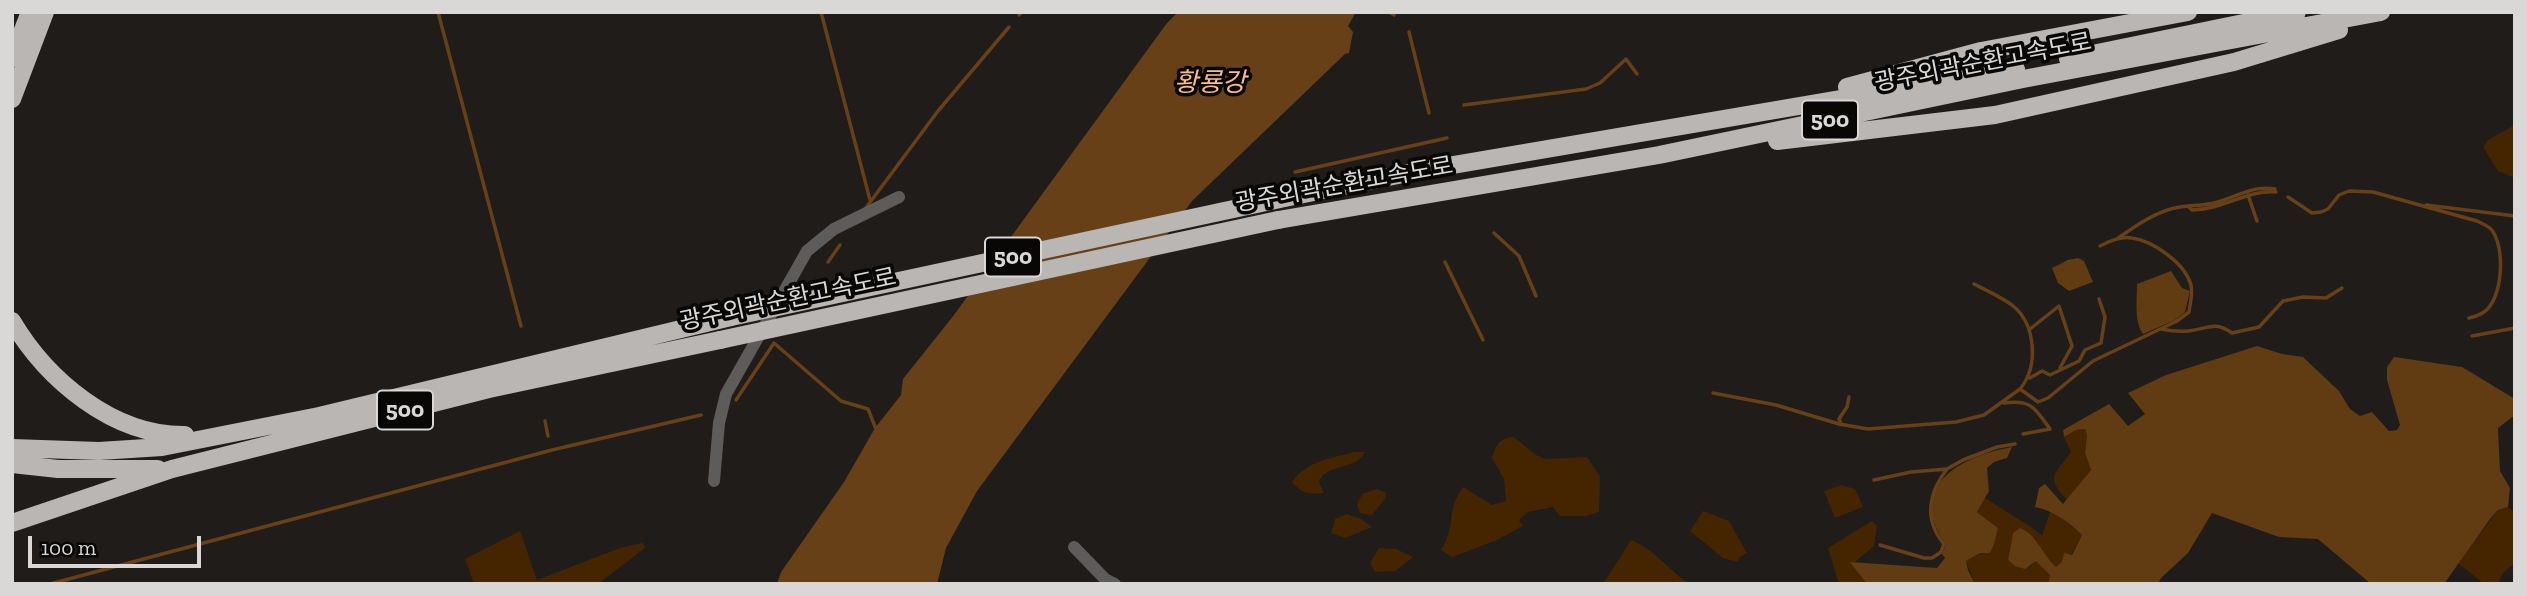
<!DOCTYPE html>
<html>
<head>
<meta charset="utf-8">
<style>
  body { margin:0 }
  #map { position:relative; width:2527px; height:596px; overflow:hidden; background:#1f1c1a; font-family:"Zilla Slab",serif }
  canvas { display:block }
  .frame { position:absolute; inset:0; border:14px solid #dad8d7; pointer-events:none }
  .scale { position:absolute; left:28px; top:536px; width:173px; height:32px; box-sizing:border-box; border:4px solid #dad8d7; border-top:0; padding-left:9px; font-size:21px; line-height:24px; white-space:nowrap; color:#dad8d7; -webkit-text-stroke:5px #080706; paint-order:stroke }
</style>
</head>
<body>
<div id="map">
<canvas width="2527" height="596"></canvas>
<div class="frame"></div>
<div class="scale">100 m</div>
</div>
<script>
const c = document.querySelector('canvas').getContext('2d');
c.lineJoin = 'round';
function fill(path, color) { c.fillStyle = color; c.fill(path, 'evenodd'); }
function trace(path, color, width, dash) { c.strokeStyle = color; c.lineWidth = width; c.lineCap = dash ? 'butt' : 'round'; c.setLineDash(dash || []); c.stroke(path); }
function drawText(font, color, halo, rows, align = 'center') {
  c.font = font + ' "Zilla Slab","Noto Sans KR",serif'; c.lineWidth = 7; c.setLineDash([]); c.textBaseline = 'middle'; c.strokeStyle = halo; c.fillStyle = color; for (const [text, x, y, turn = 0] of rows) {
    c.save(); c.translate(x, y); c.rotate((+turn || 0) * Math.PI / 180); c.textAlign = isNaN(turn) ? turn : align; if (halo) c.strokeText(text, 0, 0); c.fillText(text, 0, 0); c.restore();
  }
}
const green = new Path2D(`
  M 2515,125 L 2515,178 L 2498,171 L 2483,147 L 2488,140 Z
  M 2085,429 L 2087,435 L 2085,453 L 2091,470 L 2067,500 C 2045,476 2054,476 2071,452 L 2064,437 L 2076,430 Z
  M 1514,437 L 1536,455 L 1546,459 L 1587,457 L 1600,476 L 1599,512 L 1587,516 L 1560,516 L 1553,507 L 1528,512 L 1519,520 L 1523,526 L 1497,540 L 1452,557 L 1441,550 C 1457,525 1445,511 1463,487 L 1492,505 L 1506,501 L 1504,479 L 1492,458 C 1496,445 1499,438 1514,437 Z
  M 1354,452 L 1365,452 C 1356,471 1327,462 1319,482 L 1324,493 C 1308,494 1302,494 1292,482 C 1306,461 1332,458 1354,452 Z
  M 1841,485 L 1855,489 L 1863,507 L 1835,518 L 1824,491 Z
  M 1377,489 L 1386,493 L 1385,499 L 1372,515 L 1360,513 L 1357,504 L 1362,494 Z
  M 1985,498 L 2034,529 L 2042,536 L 2051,509 L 2082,535 L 2071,555 L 2056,568 L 2048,561 L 2035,538 L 2013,533 L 2008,560 L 2030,567 L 2036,560 L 2050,575 L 2048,584 L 1975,584 L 1966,561 L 1980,553 L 1990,553 L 1998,528 L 1977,512 Z
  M 2508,507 L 2515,513 L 2515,563 L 2503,573 L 2498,584 L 2484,584 L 2458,563 L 2498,510 Z
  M 1703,511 L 1729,521 L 1747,553 L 1740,557 L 1737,562 L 1723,558 L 1690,531 Z
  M 1347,514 L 1361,519 L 1372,527 L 1345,538 L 1331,533 L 1335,519 Z
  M 1872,521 L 1877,526 L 1874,546 L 1855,562 L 1851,562 L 1867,584 L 1839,584 L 1828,548 Z
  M 520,531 L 537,580 L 620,548 L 643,543 L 645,548 L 598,584 L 474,584 L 465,559 Z
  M 1631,540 C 1654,549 1669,570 1689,584 L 1603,584 Z
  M 1379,548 L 1396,549 L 1413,557 L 1395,571 L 1375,572 L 1370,563 Z`);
const forest = new Path2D(`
  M 2078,258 L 2084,261 L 2093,282 L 2069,291 L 2058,283 L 2052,268 L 2068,260 Z
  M 2171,271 L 2182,288 L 2190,291 L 2185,312 L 2175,320 L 2143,334 C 2134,321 2137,300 2137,284 Z
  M 2257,346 L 2282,354 L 2303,357 L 2339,391 L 2350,409 L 2360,416 L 2372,412 L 2389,431 L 2397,430 L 2400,425 L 2387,380 L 2387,367 L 2394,357 L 2462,367 L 2515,399 L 2515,415 L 2498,428 L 2500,471 L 2510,488 L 2508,507 L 2498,510 L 2490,519 L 2444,584 L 2371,584 L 2318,539 L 2279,537 L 2212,513 L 2188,553 L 2161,578 L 2158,584 L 2048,584 L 2050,575 L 2036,561 L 2025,569 L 2015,566 L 2008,560 L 2013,533 L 2020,528 C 2038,535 2042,555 2056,567 L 2062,562 L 2064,553 L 2072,555 L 2082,535 C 2069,522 2052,510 2035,507 L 2039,488 L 2045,484 L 2063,504 L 2091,470 L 2085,453 L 2087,435 L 2085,429 L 2076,430 L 2064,437 L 2063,430 L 2109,404 L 2128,426 L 2145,414 L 2128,393 L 2166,375 Z
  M 2012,447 L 2007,458 L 1994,462 L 1987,468 L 1989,491 L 1977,512 L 1998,528 L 1994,544 L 1990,553 L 1980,553 L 1966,561 L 1968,570 L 1975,584 L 1867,584 L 1850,562 L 1937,568 L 1945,558 L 1942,554 L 1946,544 C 1904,486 1962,456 2012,447 Z`);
const water = new Path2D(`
  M 1178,12 L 1356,12 L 1348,26 L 1353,32 L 1349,53 L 1345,54 L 1192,201 L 977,491 L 946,548 L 937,584 L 777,584 L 781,572 L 844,482 L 875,428 L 901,395 L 903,379 L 954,315 L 1167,23 Z`);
const stream = new Path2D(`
  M 438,12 L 521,326
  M 821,12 L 870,200
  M 1389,12 L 1394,15
  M 1019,15 L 1022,12
  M 1409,32 L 1429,113
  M 1464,105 L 1586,89 L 1600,83 L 1626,59 L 1637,74
  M 1295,172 L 1447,138
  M 2248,195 L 2257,221
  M 2288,197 L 2312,213 L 2321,212 L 2328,209 L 2339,195 L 2349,191 L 2373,192 L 2477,221 C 2481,223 2488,226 2491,229 C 2506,247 2503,299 2484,312 C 2480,315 2473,317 2469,318
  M 2426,205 L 2515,216
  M 2189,207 L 2192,210 C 2226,209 2245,190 2276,192
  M 865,209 L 938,111 L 1009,27
  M 1494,233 L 1519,256 L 1536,296
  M 2117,239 C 2135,226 2158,210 2180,207 C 2193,205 2205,206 2218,202 C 2238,196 2254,185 2275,189
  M 828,262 L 840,245
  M 1445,262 L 1483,340
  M 1974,284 C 1986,290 2001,297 2012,305 C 2036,324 2039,366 2020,389
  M 2030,329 L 2059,306 L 2072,346 L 2060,368
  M 2161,329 C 2170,331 2179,332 2189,331 C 2208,329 2214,320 2232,333 L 2259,327 L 2283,301 L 2303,297 L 2326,298 L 2342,288
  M 2472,336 L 2515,328
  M 2030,378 L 2042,371 L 2050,375 L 2079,361 L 2085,350 L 2101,343 L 2105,317 L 2099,299
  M 1713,393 L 1776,405 L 1839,424 L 1868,429 L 1956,422 L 1984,415 L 2020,389 L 2038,402 L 2048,398 L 2093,361 L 2177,321 L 2189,312 C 2190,304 2193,294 2191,285 C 2185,263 2153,241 2132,238 C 2121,236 2110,241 2100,246
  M 736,400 L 774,343 L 841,401 L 868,409 L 876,429
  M 2004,403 C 2031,399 2035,408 2050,429 L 2023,434
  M 545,421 L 548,436
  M 1841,424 L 1839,419 L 1847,407 L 1849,397
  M 1874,480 L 1911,472 L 1947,469 L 1963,460 L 1997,447 L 2015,444
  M 1880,545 L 1924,558 L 1932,558 L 1941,552 L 1944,544 C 1923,519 1929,492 1947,469
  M 50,584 L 552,450 L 701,415`);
const minor = new Path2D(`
  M 714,481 L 719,423 L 726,394 L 807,251 L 834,229 L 899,197
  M 1074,547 L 1105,579 L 1115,584`);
const highway = new Path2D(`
  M 12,58 L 30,12
  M 2068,59 L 2297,12
  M 1847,87 L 1981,51 L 2188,12
  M 12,99 L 45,12
  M 1777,141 L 1995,115 L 2234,62 L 2339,30
  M 1294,196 L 1418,171 L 2016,69
  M 1278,220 L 1659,155 L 2023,79 L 2381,12
  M 12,321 C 47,380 113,436 185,435
  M 12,448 L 99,451 L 162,447 L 319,416 L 731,317
  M 12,464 L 58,469 L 158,469
  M 12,523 L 172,469 L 489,389 L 720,340`);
const highwayBridge = new Path2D(`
  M 731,317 L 1294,196
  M 720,340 L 1278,220`);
const shields = [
  [1830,120,56],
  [1013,257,56],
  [405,410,56]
];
const shieldNames = [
  ["500",1830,120],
  ["500",1013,257],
  ["500",405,410]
];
const streetNames = [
  ["광주외곽순환고속도로",1983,63,-11],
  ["광주외곽순환고속도로",1344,185,-10],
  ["광주외곽순환고속도로",788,300,-12]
];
const waterNames = [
  ["황룡강",1210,84]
];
fill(green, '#452400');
fill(forest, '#613b11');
fill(water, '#674018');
trace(stream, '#674018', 3.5);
trace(minor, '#5e5c5b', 12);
trace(highway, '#b9b6b3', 18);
trace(highwayBridge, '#b9b6b3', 18);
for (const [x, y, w] of shields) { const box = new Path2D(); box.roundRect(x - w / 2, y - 19.5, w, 39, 5); c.fillStyle = '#080706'; c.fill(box); trace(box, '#dad8d7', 2); }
drawText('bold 23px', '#dad8d7', null, shieldNames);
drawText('24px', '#dad8d7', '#080706', streetNames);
drawText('italic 26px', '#f8be8a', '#080706', waterNames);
</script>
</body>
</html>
